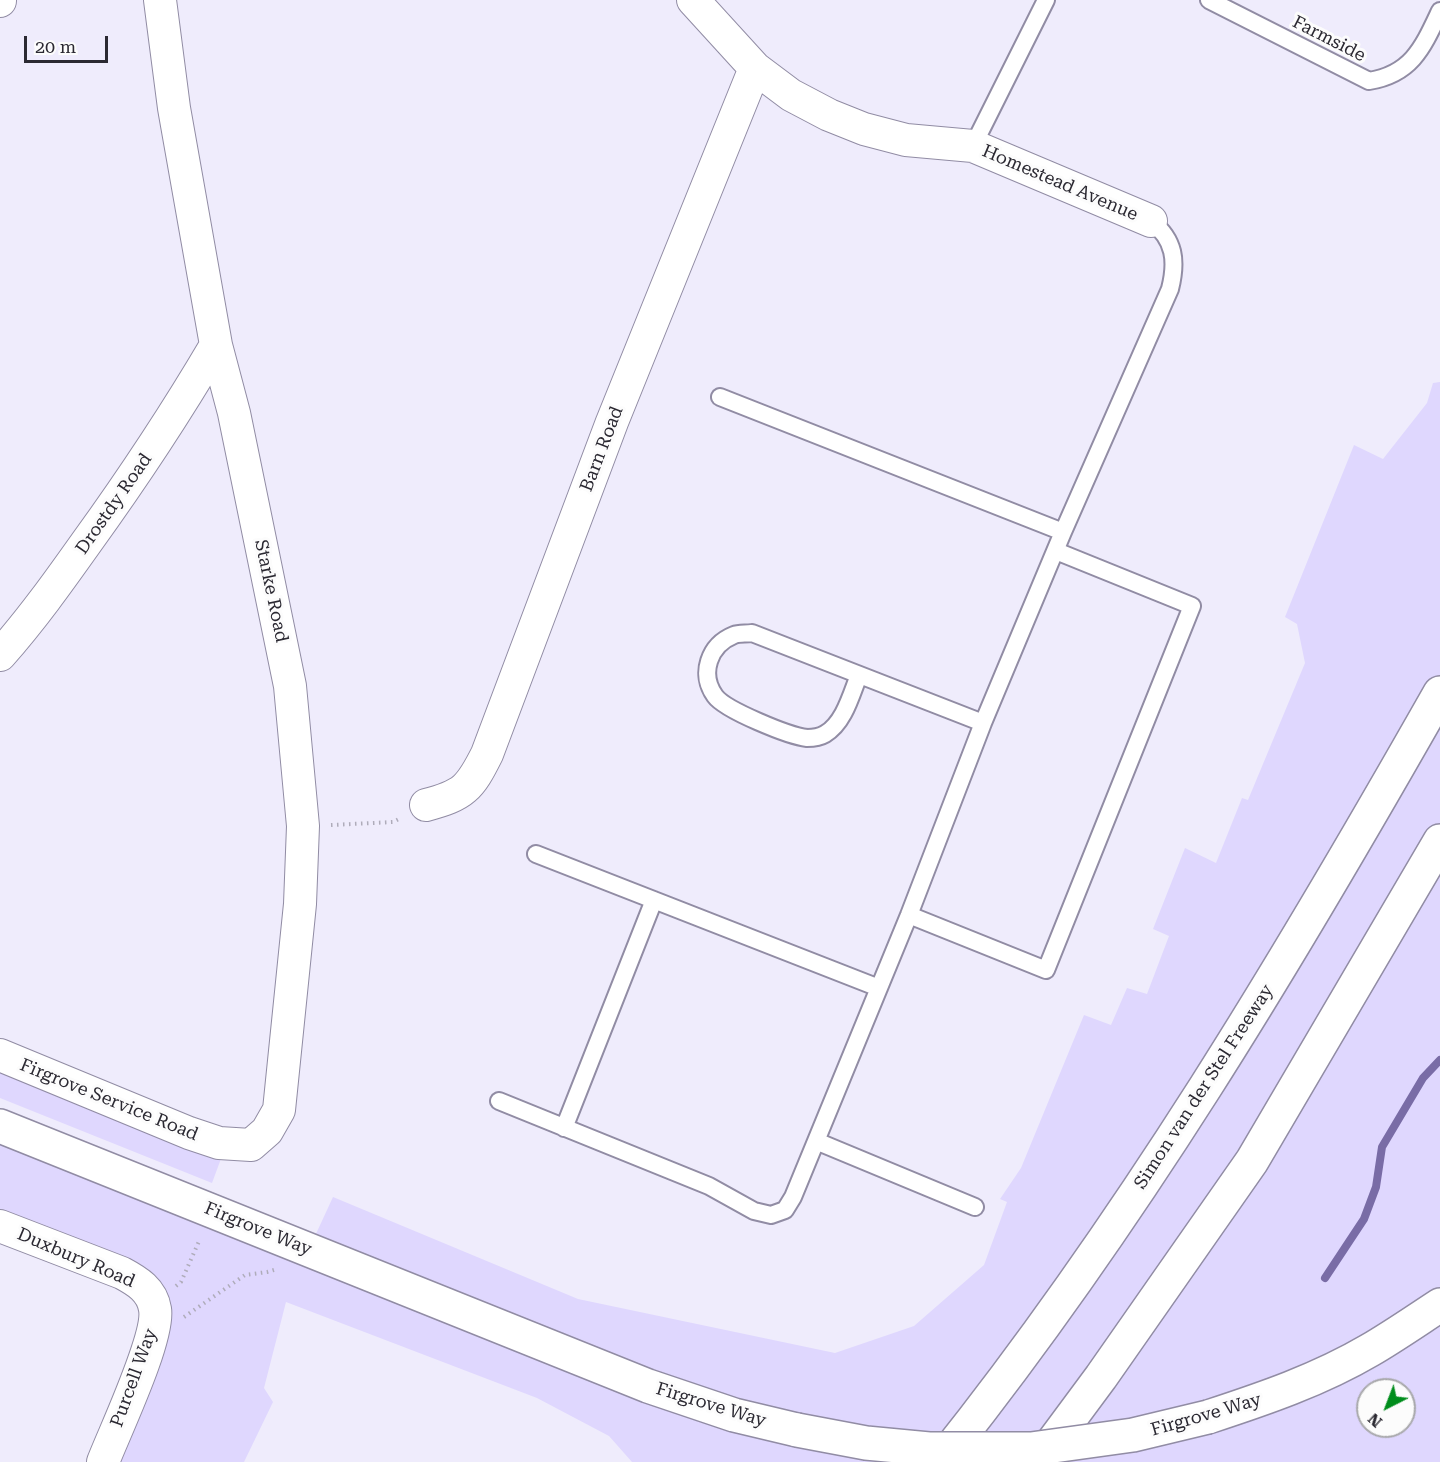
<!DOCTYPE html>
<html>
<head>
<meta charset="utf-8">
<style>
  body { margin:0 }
  #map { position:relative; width:1440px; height:1462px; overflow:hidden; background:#efecfc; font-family:"Roboto Serif",serif }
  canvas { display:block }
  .north { position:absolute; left:1356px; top:1378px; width:60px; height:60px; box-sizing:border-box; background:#fcfcfc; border:2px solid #a8a8ab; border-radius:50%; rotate:222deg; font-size:16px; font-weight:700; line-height:24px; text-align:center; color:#2b2932 }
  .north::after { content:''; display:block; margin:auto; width:21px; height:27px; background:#008d1c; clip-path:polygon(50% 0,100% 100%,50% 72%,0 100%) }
  .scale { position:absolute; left:24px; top:36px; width:84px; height:27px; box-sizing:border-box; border:3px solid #2b2932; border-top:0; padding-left:8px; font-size:18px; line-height:21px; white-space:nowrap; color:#2b2932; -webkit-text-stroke:4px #fcfcfc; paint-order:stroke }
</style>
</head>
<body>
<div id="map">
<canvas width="1440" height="1462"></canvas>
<div class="north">N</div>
<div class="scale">20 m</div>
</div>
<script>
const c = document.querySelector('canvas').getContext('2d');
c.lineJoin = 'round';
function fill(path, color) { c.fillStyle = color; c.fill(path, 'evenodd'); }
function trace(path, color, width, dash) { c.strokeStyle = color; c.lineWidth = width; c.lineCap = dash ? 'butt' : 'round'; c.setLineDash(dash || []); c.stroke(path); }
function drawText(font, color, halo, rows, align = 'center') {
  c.font = font + ' "Roboto Serif",serif'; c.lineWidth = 6; c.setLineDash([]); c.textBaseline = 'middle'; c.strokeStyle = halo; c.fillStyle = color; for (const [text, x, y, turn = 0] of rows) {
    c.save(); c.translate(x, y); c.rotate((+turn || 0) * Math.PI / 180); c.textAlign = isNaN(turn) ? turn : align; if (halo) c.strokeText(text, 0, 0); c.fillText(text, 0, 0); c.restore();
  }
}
const green = new Path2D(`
  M 1440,382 L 1440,1462 L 632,1462 L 609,1436 L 537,1398 L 286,1302 L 264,1388 L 273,1402 L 244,1462 L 103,1462 L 150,1294 L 0,1226 L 0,1126 L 309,1249 L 333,1197 L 578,1299 L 835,1353 L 914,1326 L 984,1265 L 1007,1202 L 1000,1199 L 1021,1168 L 1084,1015 L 1111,1025 L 1127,988 L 1147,994 L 1169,936 L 1153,929 L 1185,848 L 1216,863 L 1242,798 L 1248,800 L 1305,663 L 1297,624 L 1285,617 L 1354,445 L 1383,459 L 1427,403 L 1433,383 ZM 1368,1390 L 1404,1390 L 1404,1426 L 1368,1426 Z
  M 0,1067 L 222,1156 L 212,1183 L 0,1098 Z`);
const stream = new Path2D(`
  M 1325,1278 L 1364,1219 L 1376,1187 L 1382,1147 L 1423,1078 L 1440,1060`);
const path = new Path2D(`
  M 331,825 L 393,822 L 401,818
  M 176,1286 L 181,1282 L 200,1239
  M 184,1317 L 245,1275 L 267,1272 L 274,1270`);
const service = new Path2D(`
  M 1209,0 L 1369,81 C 1412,74 1423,47 1440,11
  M 973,146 L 1046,0
  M 720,397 L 1063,532
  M 859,675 C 851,695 844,723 825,734 C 820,737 812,738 807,738 C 789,736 725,710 715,696 C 699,674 709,645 734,635 C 739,633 746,634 752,633 L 983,723
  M 536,854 L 879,988
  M 909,915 L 1046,970 L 1192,606 L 1056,551
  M 499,1101 L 709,1186 L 754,1211 L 771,1215 L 785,1210 L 793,1197 L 909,915 L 983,723 L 1063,532 L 1170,289 C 1177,261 1175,240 1151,221
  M 564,1128 L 654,900
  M 816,1141 L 975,1207`);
const minor = new Path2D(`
  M 693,0 L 755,68 L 791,95 L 829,115 L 864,129 L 906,140 L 973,146 L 1151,221
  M 0,1 L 0,0
  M 0,655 C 32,619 59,581 86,543 C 133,478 176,413 216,345
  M 426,805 C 464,795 470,788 487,754 L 612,422 L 755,68
  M 0,1055 L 189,1133 L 219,1143 L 251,1145 L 267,1131 L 279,1110 L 300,904 L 303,826 L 290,686 L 234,413 L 216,345 L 174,108 L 160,0
  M 0,1226 L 122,1273 C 137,1281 152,1290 155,1309 C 160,1337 115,1431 103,1462`);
const tertiary = new Path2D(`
  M 0,1126 L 648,1386 L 734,1415 L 797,1430
  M 1208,1417 C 1263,1399 1319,1380 1370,1350 C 1394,1336 1417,1320 1440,1305`);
const motorway = new Path2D(`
  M 940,1462 C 1131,1223 1289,959 1440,693
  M 1038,1462 L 1101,1377 L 1252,1161 L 1440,841`);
const tertiaryBridge = new Path2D(`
  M 797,1430 L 866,1443 L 929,1449 L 1031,1449 L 1133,1435 L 1208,1417`);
const streetNames = [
  ["Farmside",1329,39,27],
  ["Homestead Avenue",1060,183,23],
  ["Barn Road",602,449,-69],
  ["Drostdy Road",114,504,-55],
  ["Starke Road",271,591,78],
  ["Simon van der Stel Freeway",1204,1087,-57],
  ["Firgrove Service Road",109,1100,22],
  ["Firgrove Way",258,1229,22],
  ["Duxbury Road",76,1258,23],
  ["Purcell Way",134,1378,-70],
  ["Firgrove Way",711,1405,17],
  ["Firgrove Way",1206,1415,-16]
];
fill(green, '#dfd7fe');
trace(stream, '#796ca6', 8);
trace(service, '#918ca4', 20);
trace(minor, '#918ca4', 34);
trace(tertiary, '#918ca4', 36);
trace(motorway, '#918ca4', 36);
trace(path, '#afacba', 4, [1.5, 4.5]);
trace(service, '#fff', 16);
trace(minor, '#fff', 32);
trace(tertiary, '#fff', 33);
trace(motorway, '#fff', 33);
trace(tertiaryBridge, '#918ca4', 36, []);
trace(tertiaryBridge, '#fff', 33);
drawText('18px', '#2b2932', '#fcfcfc', streetNames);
</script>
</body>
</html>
